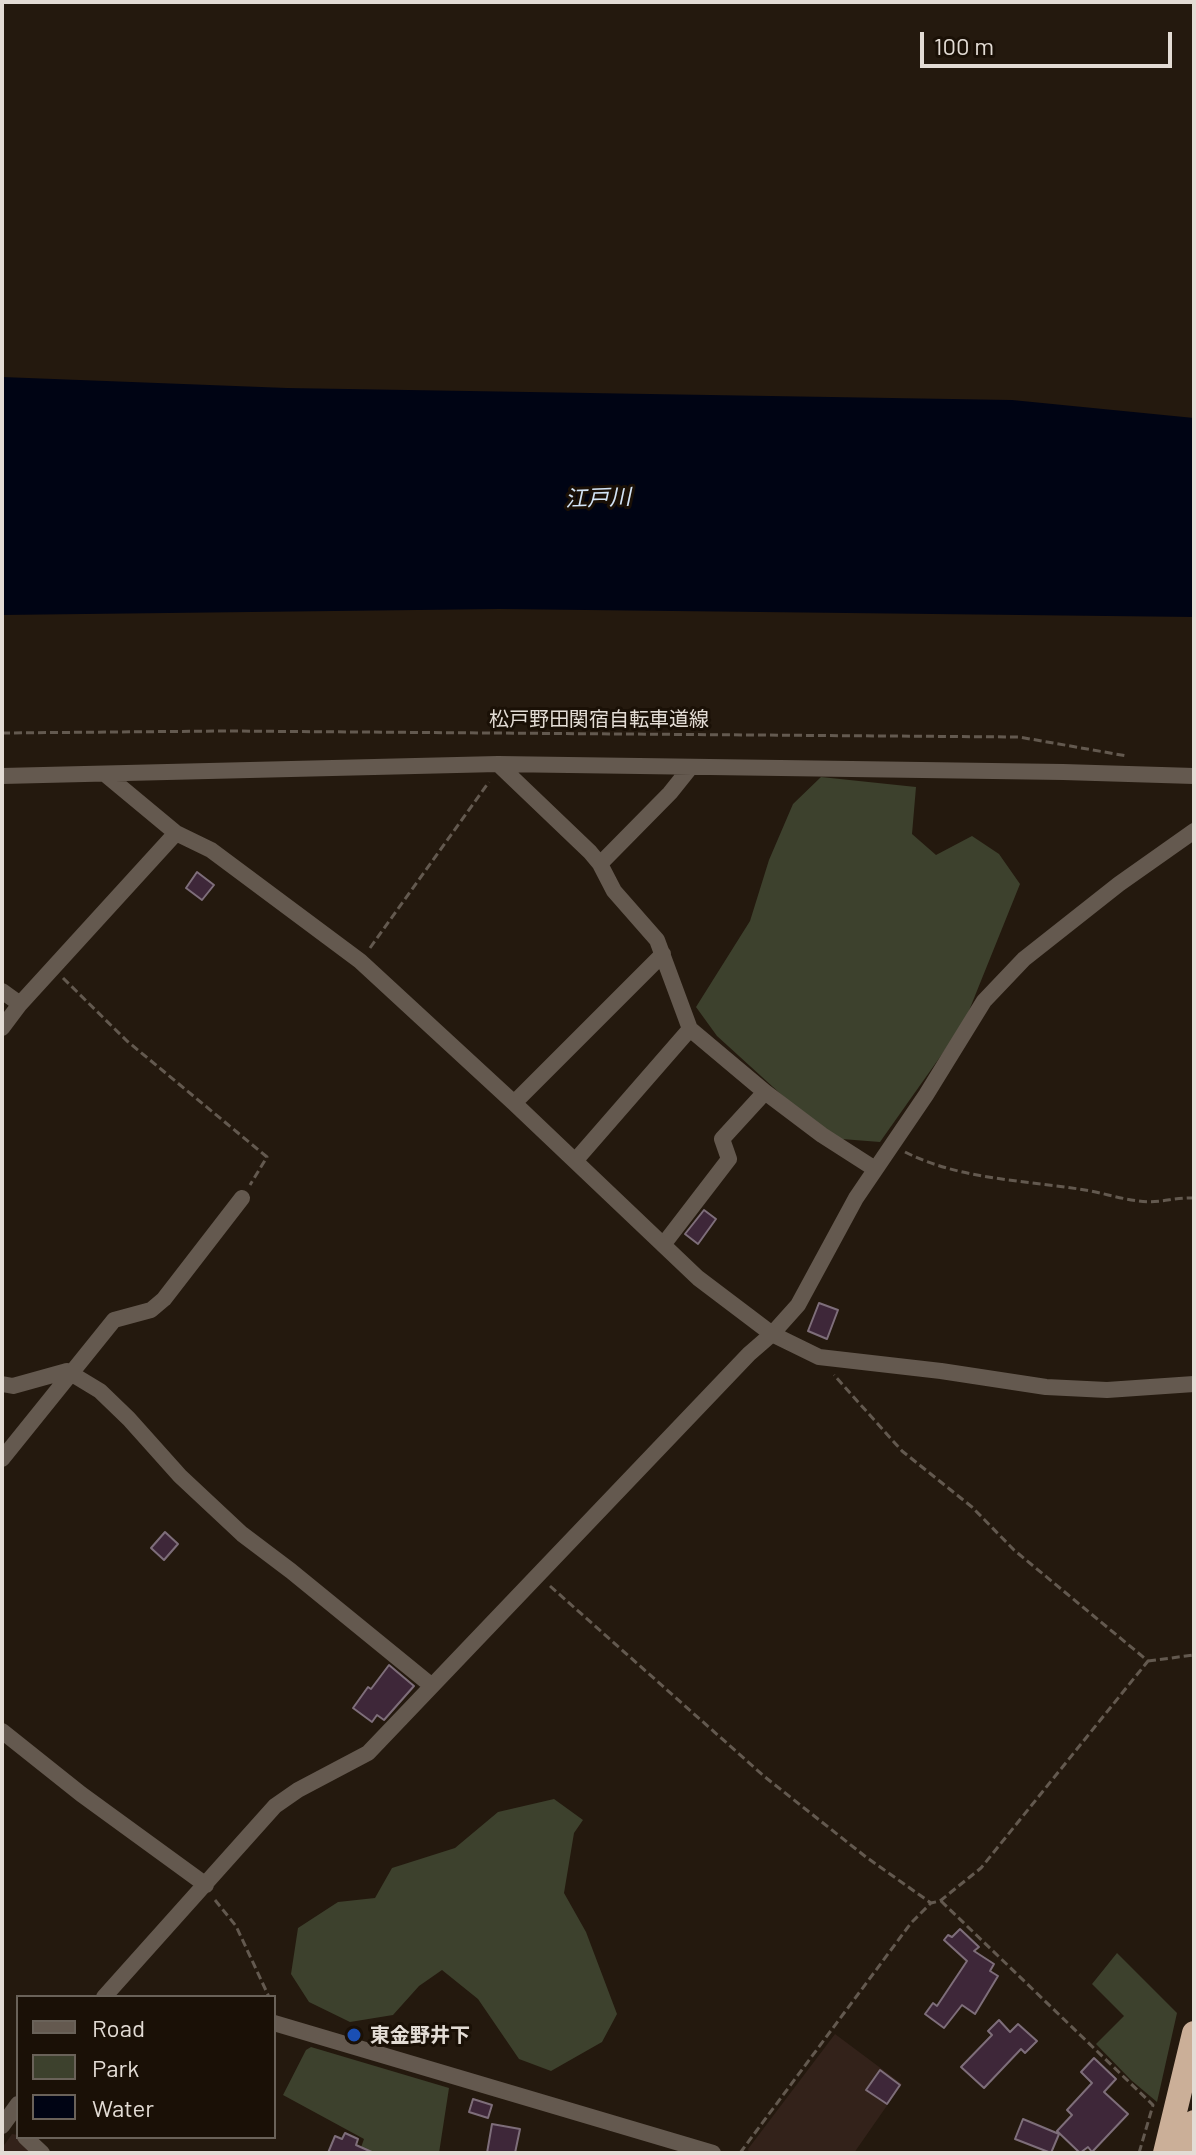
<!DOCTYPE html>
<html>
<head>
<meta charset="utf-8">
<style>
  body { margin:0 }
  #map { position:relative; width:1196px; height:2155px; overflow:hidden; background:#24190e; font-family:Barlow,sans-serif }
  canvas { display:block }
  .frame { position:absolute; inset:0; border:4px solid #e3dcd5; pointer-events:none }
  .legend { position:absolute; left:16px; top:1995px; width:260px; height:144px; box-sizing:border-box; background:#1a1006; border:2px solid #6a6259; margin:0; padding:10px 14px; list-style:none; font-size:24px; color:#e3dcd5 }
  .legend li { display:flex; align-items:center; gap:16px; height:40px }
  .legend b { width:40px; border:2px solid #6a6259 }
  .scale { position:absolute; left:920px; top:32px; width:252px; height:36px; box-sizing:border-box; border:4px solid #e3dcd5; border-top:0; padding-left:10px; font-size:24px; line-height:28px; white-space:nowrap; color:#e3dcd5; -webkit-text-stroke:6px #1a1006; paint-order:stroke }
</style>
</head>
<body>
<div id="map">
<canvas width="1196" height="2155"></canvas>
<div class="frame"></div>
<ul class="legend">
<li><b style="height:10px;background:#64594f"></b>Road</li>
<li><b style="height:22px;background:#3d412d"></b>Park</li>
<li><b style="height:22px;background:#000414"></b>Water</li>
</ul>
<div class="scale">100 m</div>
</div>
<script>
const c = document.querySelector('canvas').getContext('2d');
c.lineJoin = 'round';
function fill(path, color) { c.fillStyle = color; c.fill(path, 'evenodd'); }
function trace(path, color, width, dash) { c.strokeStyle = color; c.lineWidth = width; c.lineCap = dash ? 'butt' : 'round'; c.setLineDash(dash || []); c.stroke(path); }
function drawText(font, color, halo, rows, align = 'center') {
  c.font = font + ' Barlow,"Noto Sans JP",sans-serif'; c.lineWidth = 6; c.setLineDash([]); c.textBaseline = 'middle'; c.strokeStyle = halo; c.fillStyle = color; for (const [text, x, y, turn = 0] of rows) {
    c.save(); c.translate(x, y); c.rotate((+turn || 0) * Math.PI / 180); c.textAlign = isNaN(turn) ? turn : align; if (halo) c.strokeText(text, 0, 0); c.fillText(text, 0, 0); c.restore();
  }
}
const industrial = new Path2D(`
  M 835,2034 L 902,2084 L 854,2153 L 749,2153 L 748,2149 Z
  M 12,2134 L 18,2135 L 38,2153 L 2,2153 L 2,2148 Z`);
const green = new Path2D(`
  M 821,777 L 916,787 L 912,834 L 936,855 L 972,836 L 999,854 L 1020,884 L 964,1023 L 880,1142 L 829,1138 L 717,1036 L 696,1007 L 750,921 L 769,860 L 793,804 Z
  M 554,1799 L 583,1820 L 574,1833 L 564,1893 L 586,1932 L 617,2014 L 602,2042 L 551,2071 L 519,2059 L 478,1999 L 442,1970 L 419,1986 L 393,2015 L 350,2022 L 309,2002 L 291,1974 L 298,1928 L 338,1902 L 375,1898 L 392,1868 L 455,1848 L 498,1812 Z
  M 1117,1953 L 1177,2013 L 1157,2102 L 1131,2080 L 1096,2044 L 1124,2016 L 1092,1984 Z
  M 311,2047 L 449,2088 L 439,2153 L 359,2153 L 364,2139 L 283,2095 L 306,2050 Z`);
const water = new Path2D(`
  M 2,377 L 287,388 L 1012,400 L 1194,418 L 1194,617 L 500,609 L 2,615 Z`);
const building = new Path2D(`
  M 197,872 L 214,885 L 202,900 L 186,888 Z
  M 704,1210 L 716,1219 L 698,1244 L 685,1234 Z
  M 819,1303 L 838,1310 L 827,1339 L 808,1331 Z
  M 165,1532 L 178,1544 L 164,1560 L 151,1548 Z
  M 389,1665 L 414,1686 L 384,1720 L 377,1715 L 372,1722 L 353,1708 L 368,1687 L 371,1689 Z
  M 960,1929 L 979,1947 L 974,1951 L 994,1964 L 990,1971 L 998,1976 L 975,2014 L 962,2005 L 944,2028 L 925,2014 L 933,2003 L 937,2006 L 967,1961 L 944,1940 L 948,1935 L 952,1937 Z
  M 999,2020 L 1010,2032 L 1018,2024 L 1037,2041 L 1025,2053 L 1021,2049 L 984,2088 L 961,2067 L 992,2035 L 988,2031 Z
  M 1094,2058 L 1116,2079 L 1104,2092 L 1128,2114 L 1092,2152 L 1088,2147 L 1080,2153 L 1057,2131 L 1072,2115 L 1067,2110 L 1092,2083 L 1081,2072 Z
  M 880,2070 L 900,2085 L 887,2104 L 866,2090 Z
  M 473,2099 L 492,2105 L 488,2118 L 469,2112 Z
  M 1023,2119 L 1059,2134 L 1051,2153 L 1015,2139 Z
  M 492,2124 L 520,2129 L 515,2153 L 487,2153 Z
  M 345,2133 L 358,2139 L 356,2145 L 374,2153 L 328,2153 L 335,2136 L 342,2139 Z`);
const path = new Path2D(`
  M 2,733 L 226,731 L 1019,737 L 1127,756
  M 370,948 L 489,782
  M 63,978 L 127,1041 L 267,1157 L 250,1185
  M 905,1152 C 960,1180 1025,1180 1085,1190 C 1103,1193 1121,1199 1139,1201 C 1158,1204 1175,1197 1194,1198
  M 550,1586 L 765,1777 L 866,1857 L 931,1903
  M 1148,1661 L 1194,1655
  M 215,1900 L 236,1926 L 269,1997
  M 941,1901 L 1153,2105 L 1139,2153
  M 740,2153 L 911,1923 L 931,1903 L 940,1901 L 981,1868 L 1148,1661 L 1014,1550 L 972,1507 L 902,1451 L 834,1375`);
const minor = new Path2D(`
  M 498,764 L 590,852 L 600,864 L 614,891 L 657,940 L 690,1029 L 765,1092 L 822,1135 L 875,1169
  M 105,774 L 176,833 L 211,850 L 360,961 L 514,1103 L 698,1278 L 772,1334 L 819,1357 L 941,1371 L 1046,1387 L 1107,1390 L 1194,1384
  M 2,776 L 498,764 L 1063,772 L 1194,776
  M 600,864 L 670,793 L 690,768
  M 2,991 L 20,1004
  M 2,1028 L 20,1004 L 176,833
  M 514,1103 L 663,954
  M 575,1161 L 690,1029
  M 663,1245 L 729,1159 L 722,1139 L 765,1092
  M 2,1384 L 13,1386 L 67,1371 L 100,1391 L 129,1419 L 180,1476 L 242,1534 L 291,1571 L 432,1686
  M 2,1459 L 114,1320 L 151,1310 L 164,1299 L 242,1198
  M 2,1731 L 81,1794 L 206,1885
  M 104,1997 L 275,1806 L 298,1790 L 368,1753 L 749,1354 L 772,1334 L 798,1305 L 856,1198 L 926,1095 L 984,1001 L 1024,959 L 1119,884 L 1194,831
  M 274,2023 L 713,2153
  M 2,2126 L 18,2104
  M 25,2137 L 42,2153`);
const highway = new Path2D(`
  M 1165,2153 L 1194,2033
  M 1186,2153 L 1194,2122`);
const markers = [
  [354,2035,8,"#1a4fb4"]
];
const streetNames = [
  ["松戸野田関宿自転車道線",599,719]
];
const poiNames = [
  ["東金野井下",370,2035]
];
const waterNames = [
  ["江戸川",598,498,-2]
];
fill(industrial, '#33221a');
fill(green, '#3d412d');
fill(water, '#000414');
fill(building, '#3e2739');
trace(building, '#7e6e7a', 2);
trace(path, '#63594f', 3, [8, 4]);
trace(minor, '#64594f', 16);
trace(highway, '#cbaf98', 24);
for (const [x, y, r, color] of markers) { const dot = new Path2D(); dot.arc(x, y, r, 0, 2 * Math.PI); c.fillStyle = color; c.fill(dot); trace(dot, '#1a1006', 3); }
drawText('20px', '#e3dcd5', '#1a1006', streetNames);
drawText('bold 20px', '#e3dcd5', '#1a1006', poiNames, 'left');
drawText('italic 22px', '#d3e4f6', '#1a1006', waterNames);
</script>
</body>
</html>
